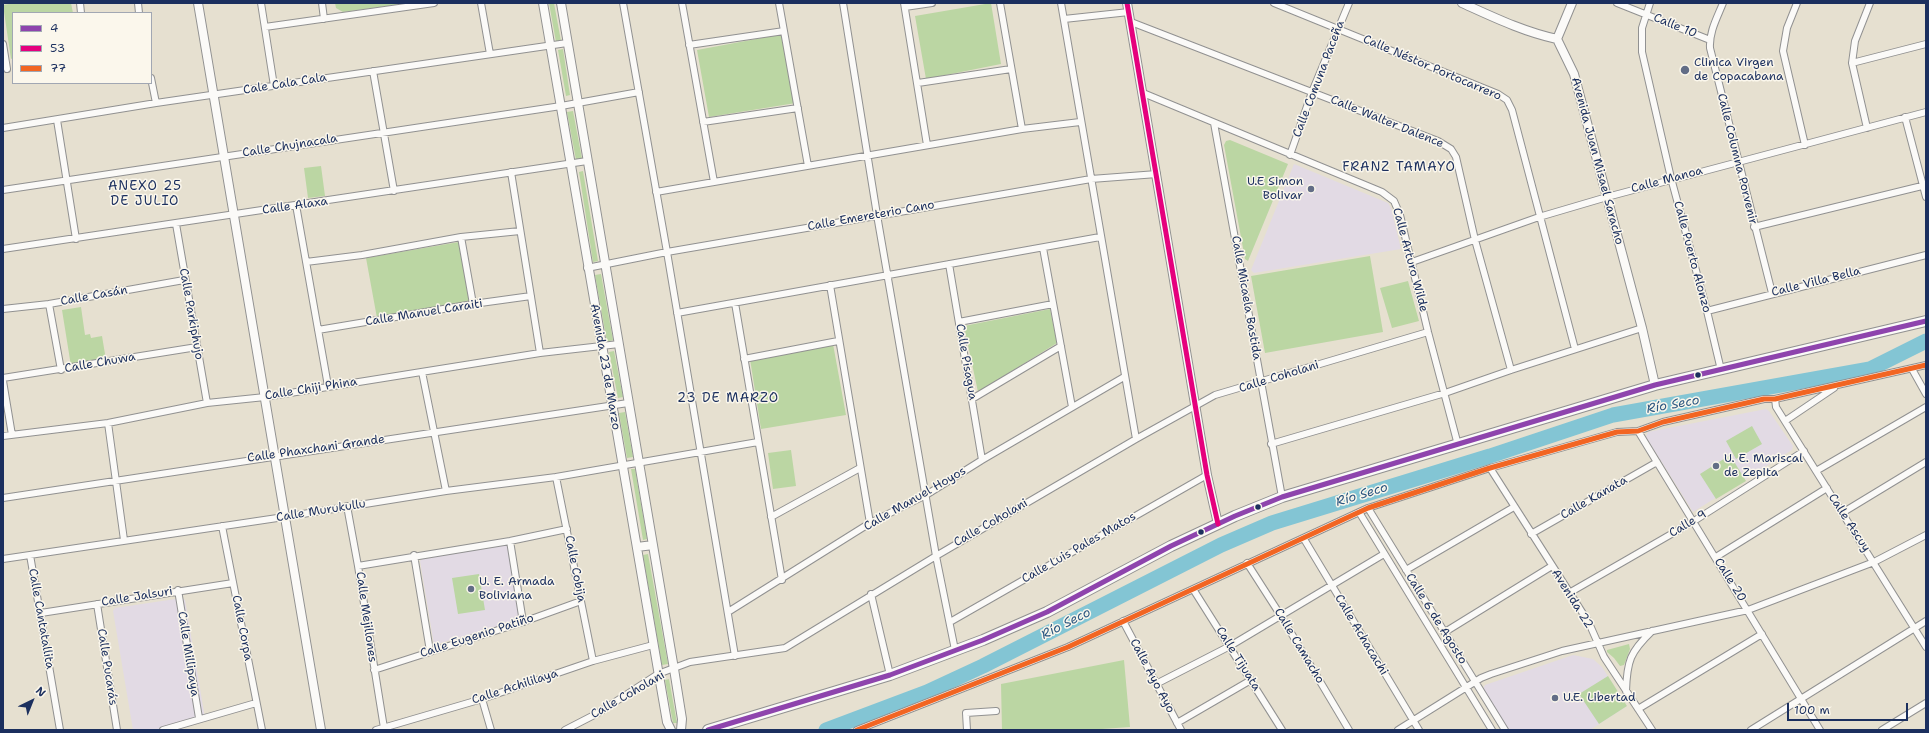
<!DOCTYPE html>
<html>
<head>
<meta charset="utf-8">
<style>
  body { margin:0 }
  #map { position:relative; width:1929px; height:733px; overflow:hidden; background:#e6e0d0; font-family:"Shantell Sans",sans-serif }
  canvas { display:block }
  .frame { position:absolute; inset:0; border:4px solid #1b2f5e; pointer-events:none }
  .legend { position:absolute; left:12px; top:12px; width:140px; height:72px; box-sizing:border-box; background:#fbf7ec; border:1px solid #a1a7b3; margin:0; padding:5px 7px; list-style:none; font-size:12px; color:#1b2f5e }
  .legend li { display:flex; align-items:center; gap:8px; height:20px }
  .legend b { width:20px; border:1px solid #a1a7b3 }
  .north { position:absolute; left:12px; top:681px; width:40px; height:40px; -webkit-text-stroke:3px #fbf7ec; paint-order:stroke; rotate:43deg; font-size:11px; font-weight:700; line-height:16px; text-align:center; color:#1b2f5e }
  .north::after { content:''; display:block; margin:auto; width:14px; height:18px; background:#1b2f5e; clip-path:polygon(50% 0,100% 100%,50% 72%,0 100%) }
  .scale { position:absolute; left:1787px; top:703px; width:121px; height:18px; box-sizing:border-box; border:2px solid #1b2f5e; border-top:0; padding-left:5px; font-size:12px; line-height:14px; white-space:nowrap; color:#1b2f5e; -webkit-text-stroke:3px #fbf7ec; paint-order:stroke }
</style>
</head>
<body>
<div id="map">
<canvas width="1929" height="733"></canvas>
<div class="frame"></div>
<ul class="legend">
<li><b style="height:5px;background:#8e44ad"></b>4</li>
<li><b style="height:5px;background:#e5007d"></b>53</li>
<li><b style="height:5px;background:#f26522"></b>77</li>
</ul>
<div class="north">N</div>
<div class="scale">100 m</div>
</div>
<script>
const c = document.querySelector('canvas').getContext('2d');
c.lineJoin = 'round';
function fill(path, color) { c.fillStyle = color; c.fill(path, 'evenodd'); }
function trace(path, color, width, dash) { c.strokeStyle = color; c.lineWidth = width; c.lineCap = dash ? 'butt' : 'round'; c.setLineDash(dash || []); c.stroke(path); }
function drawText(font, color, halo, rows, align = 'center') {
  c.font = font + ' "Shantell Sans",sans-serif'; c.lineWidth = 3; c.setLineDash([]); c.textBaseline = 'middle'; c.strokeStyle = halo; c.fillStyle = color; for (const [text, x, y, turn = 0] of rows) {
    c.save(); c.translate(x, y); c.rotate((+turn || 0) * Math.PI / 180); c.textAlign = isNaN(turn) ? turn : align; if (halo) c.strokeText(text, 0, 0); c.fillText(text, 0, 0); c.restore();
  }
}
const built = new Path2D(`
  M 1294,164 L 1388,203 L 1391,208 L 1401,249 L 1254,273 L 1251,270 Z
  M 1766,409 L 1769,411 L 1793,446 L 1792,450 L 1693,512 L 1646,437 L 1648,432 Z
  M 507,545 L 510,547 L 522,617 L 519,620 L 434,645 L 420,561 L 422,559 Z
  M 182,598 L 185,600 L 205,718 L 168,730 L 133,730 L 113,611 L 115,608 Z
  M 1573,655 L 1593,659 L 1602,667 L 1627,706 L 1590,730 L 1508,730 L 1483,689 L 1485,685 Z`);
const green = new Path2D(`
  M 15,3 L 71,3 L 73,13 L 13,13 L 13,58 L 11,59 L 3,5 Z
  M 335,3 L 410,3 L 343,12 L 336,8 Z
  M 549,3 L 554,3 L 561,41 L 556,42 Z
  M 991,3 L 1001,64 L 926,79 L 915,16 Z
  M 783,34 L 796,103 L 709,117 L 697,50 Z
  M 563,49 L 570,95 L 566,96 L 558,50 Z
  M 573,111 L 582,159 L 576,160 L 567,112 Z
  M 1230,140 L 1288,164 L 1248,261 L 1245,259 L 1224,145 L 1226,141 Z
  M 321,166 L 325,196 L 308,198 L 304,168 Z
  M 583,171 L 598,261 L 593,262 L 579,172 Z
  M 459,242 L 470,302 L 377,318 L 366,258 Z
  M 1370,256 L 1383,332 L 1265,353 L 1251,276 Z
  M 601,274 L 613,340 L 607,342 L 595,275 Z
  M 1408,281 L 1419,321 L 1392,328 L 1380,288 Z
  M 81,307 L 85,335 L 90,334 L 91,338 L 102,336 L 106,360 L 71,366 L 62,310 Z
  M 1050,309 L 1057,343 L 978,392 L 964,326 Z
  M 833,344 L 846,415 L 761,429 L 750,359 Z
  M 614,351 L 623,397 L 618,398 L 609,352 Z
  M 625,412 L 633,457 L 627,458 L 619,413 Z
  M 1752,426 L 1762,444 L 1736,459 L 1726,441 Z
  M 791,450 L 796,486 L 773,489 L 768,453 Z
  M 1730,455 L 1746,481 L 1716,499 L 1700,474 Z
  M 631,469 L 635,469 L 647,539 L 643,540 Z
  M 648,554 L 668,664 L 662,665 L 643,555 Z
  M 479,574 L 485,610 L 458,614 L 452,578 Z
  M 1629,644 L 1630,649 L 1624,665 L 1620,666 L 1614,658 L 1607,652 L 1607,650 Z
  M 1124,660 L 1130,727 L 1088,730 L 1002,730 L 1001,684 Z
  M 1608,676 L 1627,706 L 1599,724 L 1579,694 Z
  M 669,679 L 677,723 L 673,723 L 665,680 Z`);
const river = new Path2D(`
  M 826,730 L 927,692 L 983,666 L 1221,545 L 1272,523 L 1490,456 L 1613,415 L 1870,369 L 1926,341`);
const minor = new Path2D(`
  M 80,3 L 81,13
  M 138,3 L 139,13
  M 261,3 L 274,86
  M 322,3 L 324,19
  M 481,3 L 490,54
  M 623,3 L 667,252 L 735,656
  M 682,3 L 714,182
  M 779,3 L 808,166
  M 843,3 L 877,215 L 936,556 L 955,650
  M 904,3 L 927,145
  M 1000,3 L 1022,129
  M 1061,3 L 1136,439
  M 1274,3 L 1498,94 L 1507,100 L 1512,110 L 1575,349
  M 1617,3 L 1710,40
  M 1650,3 L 1642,28 L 1642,52 L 1671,178 L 1707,311 L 1721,370
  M 1723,3 C 1717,18 1709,32 1710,48 L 1772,293
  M 1797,3 L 1787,28 L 1783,51 L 1805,145
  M 905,7 L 932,3
  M 1064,19 L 1129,12
  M 1131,22 L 1438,141 L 1451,149 L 1456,157 L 1475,240 L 1511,370
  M 265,27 L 434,3
  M 3,44 L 7,69
  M 689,45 L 784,31
  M 1852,63 L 1926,44
  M 373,71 L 394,191
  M 151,78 L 156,103
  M 918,83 L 1011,69
  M 1143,93 L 1382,192 L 1394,201 L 1400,215 L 1428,332 L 1458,445
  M 1905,117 L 1926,197
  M 57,120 L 76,239
  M 703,122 L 798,108
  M 1214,123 L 1282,497
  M 3,128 L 156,103 L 567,43
  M 1867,128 L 1852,63 L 1855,41 L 1870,3
  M 1290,155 L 1312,92 L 1349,3
  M 511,172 L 540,353
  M 3,190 L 561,106 L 639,92
  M 656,192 L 1022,129 L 1080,122
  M 296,205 L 328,386
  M 176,224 L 207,403
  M 1754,227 L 1926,185
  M 461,237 L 473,304
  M 1043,248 L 1072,407
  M 3,249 L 587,161
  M 306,262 L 362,255 L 461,237 L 520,231
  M 1412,262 L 1539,217 L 1607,197 L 1926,112
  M 949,264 L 982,460
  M 587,268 L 667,252 L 1091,179 L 1157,174
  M 830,285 L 870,523
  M 735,303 L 782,580
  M 49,304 L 61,370
  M 3,309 L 49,304 L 184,280
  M 1707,311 L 1926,255
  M 677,313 L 1100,237
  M 959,322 L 1053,304
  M 318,330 L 473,304 L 531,296
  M 744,359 L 838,341
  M 1912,369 L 1926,394
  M 422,372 L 446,491
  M 3,378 L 197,347
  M 3,381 L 12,435
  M 972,399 L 1061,346
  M 1775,399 L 1776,407 L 1926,647
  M 1785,421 L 1834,388
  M 108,423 L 124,540
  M 1638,431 L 1820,730
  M 3,436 L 108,423 L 207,403 L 265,397 L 540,353 L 619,344
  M 1271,444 L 1445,393 L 1511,370 L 1642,328
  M 1490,468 L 1589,623 L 1604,657 L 1652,730
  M 1816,471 L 1926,407
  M 556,477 L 593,661
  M 3,498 L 628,403
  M 347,506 L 358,566 L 384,728
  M 1368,508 L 1505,730
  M 1359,512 L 1492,730
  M 1842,513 L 1926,462
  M 771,517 L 860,468
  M 222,526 L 262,730
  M 1531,534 L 1657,462
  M 1304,539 L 1419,730
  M 510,541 L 523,622
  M 30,555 L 60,730
  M 414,555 L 430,651
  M 1716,557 L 1827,488
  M 3,559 L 284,517 L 446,491 L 556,477 L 758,442
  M 1247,563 L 1281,616 L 1349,730
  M 358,566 L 510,541 L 567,529
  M 1406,570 L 1514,507
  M 1193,589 L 1282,730
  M 178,590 L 199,718
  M 1569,593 L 1694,521 L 1804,451
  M 871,594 L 890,675
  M 97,604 L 117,730
  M 728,612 L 870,523 L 926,495 L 982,460 L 1124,377
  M 41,613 L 233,583
  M 1123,621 L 1181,730
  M 950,622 L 1207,475
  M 1445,632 L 1552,566
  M 374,670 L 523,622 L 581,601
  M 1156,684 L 1230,646 L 1384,554
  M 1626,691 C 1627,661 1630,652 1652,631
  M 482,699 L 491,730
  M 1638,709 L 1762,634
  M 1177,723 L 1251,680
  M 163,730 L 256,703
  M 376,730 L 482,699 L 593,661 L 653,645
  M 565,730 L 598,713 L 658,674 L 690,662 L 785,648 L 936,556 L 1136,439 L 1215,395 L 1428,332
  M 857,730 L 1068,647 L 1368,508 L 1490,468 L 1617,432 L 1638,431 L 1663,422 L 1764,399 L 1775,399 L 1926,365
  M 967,730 L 966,713 L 996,711
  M 1398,730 L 1481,678 L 1491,674 L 1562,651 L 1748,610 L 1874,562 L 1926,535
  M 1751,730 L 1926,621
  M 1882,730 L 1926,703`);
const tertiary = new Path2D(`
  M 198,3 L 321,730
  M 543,3 L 667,722 L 671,730
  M 561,3 L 674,669 L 682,719 L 681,730
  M 1127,3 L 1207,475 L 1218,524
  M 1462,3 C 1493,17 1524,32 1557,39
  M 1557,39 L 1574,74 L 1642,328 L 1655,385
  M 1557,39 L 1572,3
  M 637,547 L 653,545`);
const primary = new Path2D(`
  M 708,730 L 890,675 L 983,640 L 1047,612 L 1171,546 L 1235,516 L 1282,497 L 1655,385 L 1926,321`);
const bus1 = new Path2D(`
  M 708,730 L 890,675 L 983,640 L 1047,612 L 1171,546 L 1235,516 L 1282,497 L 1655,385 L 1926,321`);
const bus2 = new Path2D(`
  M 1127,3 L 1207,475 L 1218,524`);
const bus3 = new Path2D(`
  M 857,730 L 1068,647 L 1368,508 L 1490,468 L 1617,432 L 1638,431 L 1663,422 L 1764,399 L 1775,399 L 1926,365`);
const markers = [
  [1685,70,5,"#626d86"],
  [1311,189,4,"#626d86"],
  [1698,375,3.5,"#1b2f5e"],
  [1716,466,4,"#626d86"],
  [1258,507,3.5,"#1b2f5e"],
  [1201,532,3.5,"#1b2f5e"],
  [471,589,4,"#626d86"],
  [1555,698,4,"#626d86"]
];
const streetNames = [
  ["Calle 10",1675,26,22],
  ["Calle Néstor Portocarrero",1432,68,23],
  ["Calle Comuna Paceña",1319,79,-69],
  ["Cale Cala Cala",285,84,-9],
  ["Calle Walter Dalence",1387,122,22],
  ["Calle Chujnacala",290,146,-9],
  ["Calle Columna Porvenir",1737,159,76],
  ["Avenida Juan Misael Saracho",1597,161,75],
  ["Calle Manoa",1667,180,-15],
  ["Calle Alaxa",295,206,-8],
  ["Calle Emereterio Cano",871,216,-10],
  ["Calle Puerto Alonzo",1692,257,75],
  ["Calle Arturo Wilde",1410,260,75],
  ["Calle Villa Bella",1816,282,-14],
  ["Calle Casán",94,296,-10],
  ["Calle Micaela Bastida",1246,298,80],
  ["Calle Manuel Caraiti",424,313,-9],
  ["Calle Parkiphujo",191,314,80],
  ["Calle Pisagua",966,362,80],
  ["Calle Chuwa",100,363,-10],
  ["Avenida 23 de Marzo",605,367,80],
  ["Calle Coholani",1279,377,-17],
  ["Calle Chiji Phina",311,389,-9],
  ["Calle Phaxchani Grande",316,449,-8],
  ["Calle Kanata",1594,498,-30],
  ["Calle Manuel Hoyos",915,499,-30],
  ["Calle Murukullu",321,511,-9],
  ["Calle Coholani",991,523,-30],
  ["Calle Ascuy",1849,523,57],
  ["Calle 9",1688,524,-31],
  ["Calle Luis Pales Matos",1079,548,-30],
  ["Calle Cobija",575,569,79],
  ["Calle 20",1730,580,58],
  ["Calle Jalsuri",137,597,-9],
  ["Avenida 22",1572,599,58],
  ["Calle Mejillones",366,617,82],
  ["Calle Cantatallita",41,619,80],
  ["Calle 6 de Agosto",1436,619,58],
  ["Calle Corpa",242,628,79],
  ["Calle Achacachi",1361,635,59],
  ["Calle Eugenio Patiño",477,636,-18],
  ["Calle Camacho",1299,646,59],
  ["Calle Millipaya",188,654,81],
  ["Calle Tijuata",1238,659,58],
  ["Calle Pucarás",107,667,81],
  ["Calle Ayo Ayo",1152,676,62],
  ["Calle Achililaya",515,687,-18],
  ["Calle Coholani",628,695,-30]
];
const poiNames = [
  ["Clinica Virgen",1694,63],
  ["de Copacabana",1694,77],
  ["U.E Simon",1303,182,"right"],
  ["Bolivar",1303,196,"right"],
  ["U. E. Mariscal",1724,459],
  ["de Zepita",1724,473],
  ["U. E. Armada",479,582],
  ["Boliviana",479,596],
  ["U.E. Libertad",1563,698]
];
const neighbourhoodNames = [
  ["FRANZ TAMAYO",1399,168],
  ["ANEXO 25",145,187],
  ["DE JULIO",145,202],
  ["23 DE MARZO",728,399]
];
const waterNames = [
  ["Río Seco",1673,405,-10],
  ["Río Seco",1362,495,-17],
  ["Río Seco",1066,624,-27]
];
fill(built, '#e2dae4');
fill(green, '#bbd6a3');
trace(river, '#83c5d4', 15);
trace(minor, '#919191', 8);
trace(tertiary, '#919191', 10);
trace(primary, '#919191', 12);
trace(minor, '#fbfaf8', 6);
trace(tertiary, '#fbfaf8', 8);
trace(primary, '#fbfaf8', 10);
trace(bus1, '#8e44ad', 5);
trace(bus2, '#e5007d', 5);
trace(bus3, '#f26522', 5);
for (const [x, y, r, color] of markers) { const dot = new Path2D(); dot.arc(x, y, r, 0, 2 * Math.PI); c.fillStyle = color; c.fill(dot); trace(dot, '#fbf7ec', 1.5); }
drawText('12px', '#1b2f5e', '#fbf7ec', streetNames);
drawText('12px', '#1b2f5e', '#fbf7ec', poiNames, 'left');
c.letterSpacing = '1px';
drawText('13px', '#1b2f5e', '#fbf7ec', neighbourhoodNames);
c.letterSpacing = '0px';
drawText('italic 13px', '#2d5882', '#fbf7ec', waterNames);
</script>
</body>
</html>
